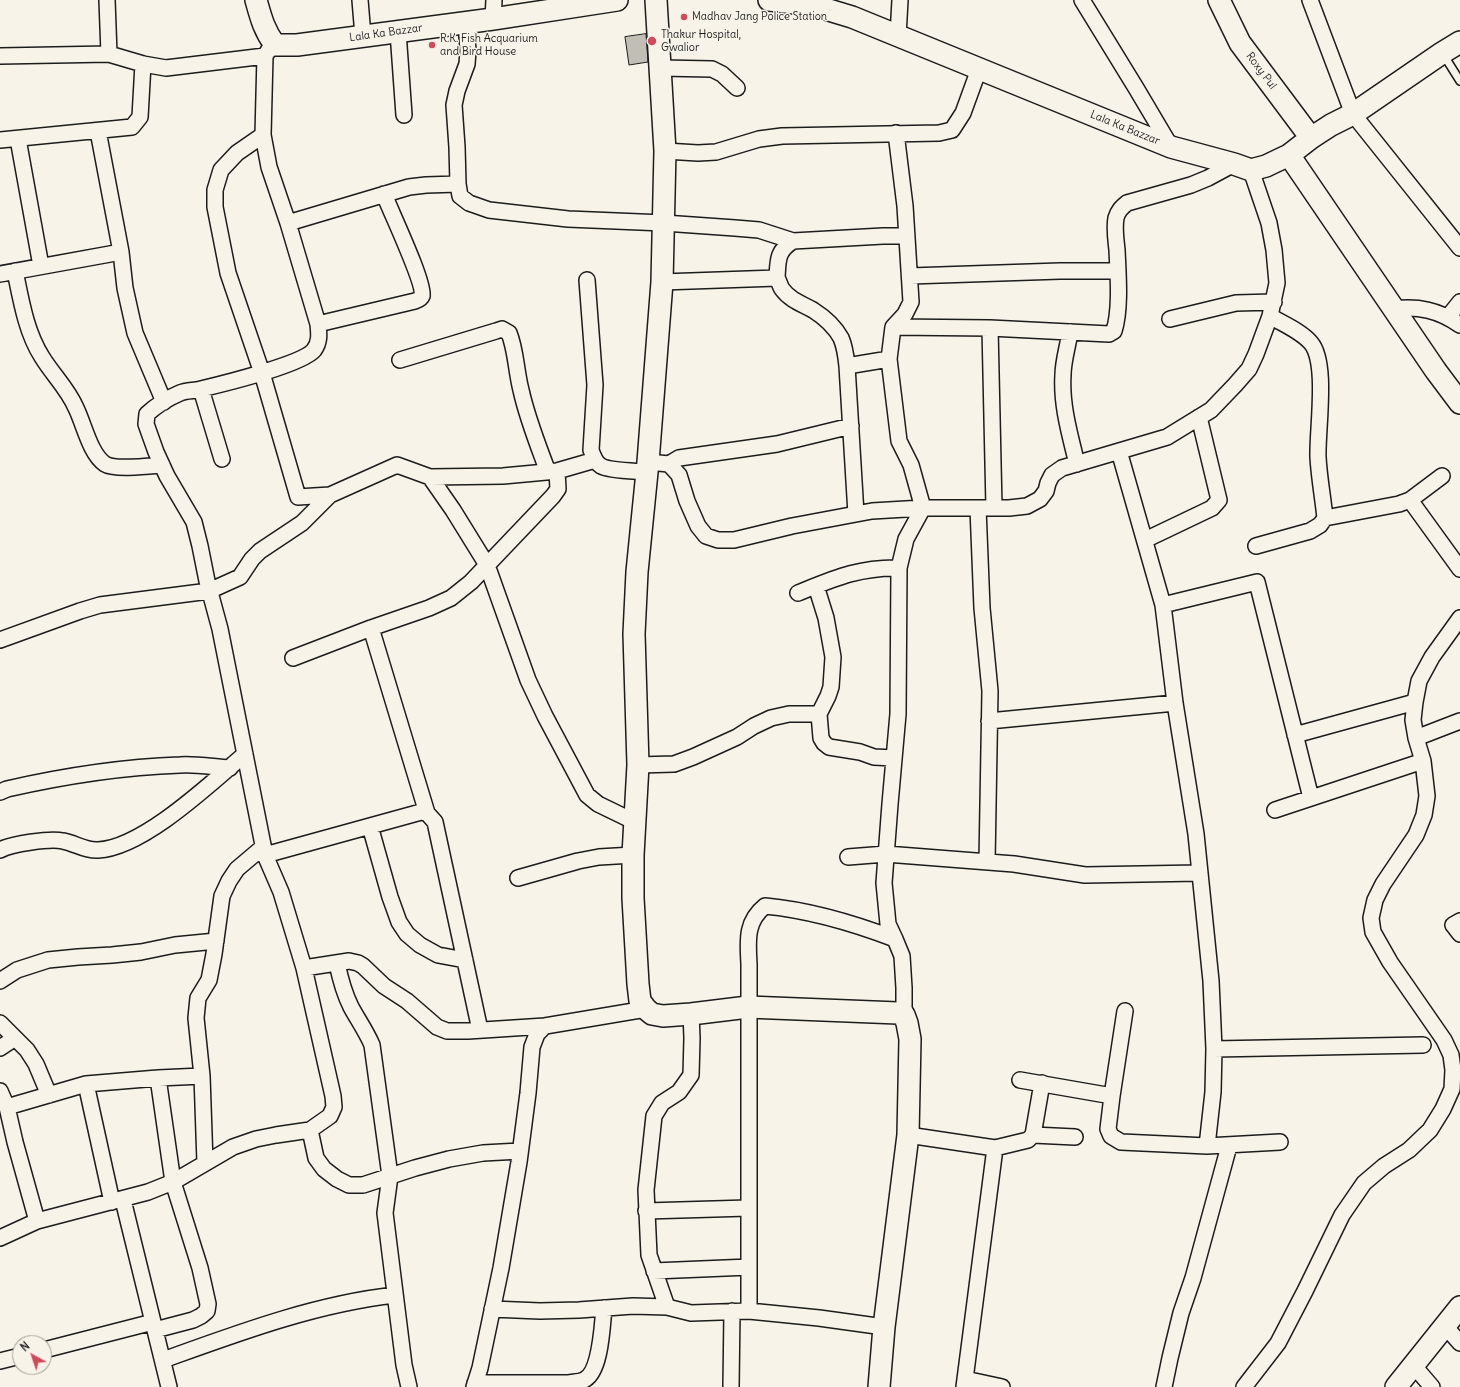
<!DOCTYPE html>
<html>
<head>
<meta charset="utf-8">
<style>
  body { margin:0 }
  #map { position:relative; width:1460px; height:1387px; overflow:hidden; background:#f7f3e8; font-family:Delius,sans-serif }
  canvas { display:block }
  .north { position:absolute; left:12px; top:1335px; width:40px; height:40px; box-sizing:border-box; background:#f7f3e8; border:1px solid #9f9d96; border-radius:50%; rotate:320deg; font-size:11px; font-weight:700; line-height:16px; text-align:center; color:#1c1c1c }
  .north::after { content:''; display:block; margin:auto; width:14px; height:18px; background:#d1495b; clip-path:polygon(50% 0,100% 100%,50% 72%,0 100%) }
</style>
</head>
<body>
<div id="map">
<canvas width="1460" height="1387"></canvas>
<div class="north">N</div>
</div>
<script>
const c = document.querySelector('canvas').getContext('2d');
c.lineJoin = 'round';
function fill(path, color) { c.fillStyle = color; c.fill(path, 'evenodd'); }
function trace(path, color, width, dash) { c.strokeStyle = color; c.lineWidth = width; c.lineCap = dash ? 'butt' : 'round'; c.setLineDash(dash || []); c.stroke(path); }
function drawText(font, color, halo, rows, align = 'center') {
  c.font = font + ' Delius,sans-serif'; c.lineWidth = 3; c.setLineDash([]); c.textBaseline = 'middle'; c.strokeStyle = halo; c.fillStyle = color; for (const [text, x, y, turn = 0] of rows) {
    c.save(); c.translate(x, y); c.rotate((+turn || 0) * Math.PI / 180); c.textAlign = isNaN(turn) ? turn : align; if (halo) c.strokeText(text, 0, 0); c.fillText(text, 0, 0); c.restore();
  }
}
const building = new Path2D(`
  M 646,34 L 648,62 L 629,65 L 625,37 Z`);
const lane = new Path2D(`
  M 1443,54 L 1460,81`);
const street = new Path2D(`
  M 107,0 L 109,54
  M 360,0 L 363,36
  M 1082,0 L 1136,88 L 1171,147
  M 1310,0 L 1353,114 L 1460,248
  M 493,19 L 494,0
  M 398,32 L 404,115
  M 898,36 L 900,0
  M 0,56 L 109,54 L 143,64 L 166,68 L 265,56
  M 661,68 L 712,69 L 722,74 L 737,88
  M 98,131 L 121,252 L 125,288 L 135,333 L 164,402
  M 896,133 L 905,206 L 911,302 L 905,314 L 893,327 L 889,359 L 899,441 L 911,465 L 923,508 L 906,539 L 899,568 L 898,714 L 890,804 L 884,883 L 888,924 L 895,939 L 902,956 L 904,988 L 904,1015
  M 263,135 L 237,153 L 221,170 L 215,190 L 215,207 L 228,273 L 262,373 L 298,497 L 330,495 L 397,465 L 430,477 L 503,476 L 557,471 L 558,489 L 553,496 L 471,582 L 451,598 L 429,608 L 371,628 L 293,658
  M 18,139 L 41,266
  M 0,140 L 132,127 L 140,117 L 143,64
  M 665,151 L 698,153 L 716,152 L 759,139 L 782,136 L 939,133 L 952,130 L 963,113 L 979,69
  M 458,184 L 460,196 L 469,203 L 489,210 L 568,219 L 664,223 L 735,228 L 759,230 L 793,241
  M 288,223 L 409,187 L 426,185 L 458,184 L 457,147 L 454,105 L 457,91 L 467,64 L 468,51 L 466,22
  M 15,271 C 21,300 26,332 42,357 C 53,375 68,389 76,408 C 84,424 90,454 105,464 C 114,470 150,466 162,465
  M 0,274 L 121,252
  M 910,276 L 1060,271 L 1118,271
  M 777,278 C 779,281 780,286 782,289 C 790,300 802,304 813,310 C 824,317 835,327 841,338 C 845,347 846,356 847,366 L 856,514
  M 587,280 L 595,385 L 591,450 C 593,456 596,463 601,466 C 610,471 636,471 646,472
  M 662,282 L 777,278 C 778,260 777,251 793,241 L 883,236 L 906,236
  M 1393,309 C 1419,306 1438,310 1460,325
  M 1448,317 L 1460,302
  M 1170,319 L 1236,303 L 1274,302
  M 318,324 L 415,301 C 418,300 421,299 422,296 C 425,283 390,210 384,194
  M 893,327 L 990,328 L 1109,334 L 1114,331 C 1121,309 1118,273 1117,250 C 1116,240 1114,228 1116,218 C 1118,211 1121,208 1127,203 L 1191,185 L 1208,178 L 1234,164
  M 990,328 L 994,508
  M 1070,332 C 1068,346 1063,361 1063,375 C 1061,405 1070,435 1077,464
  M 400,360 L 496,331 L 502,329 L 509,333 C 516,350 516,371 521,390 C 527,418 538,445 548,472
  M 847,366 L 889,359
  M 201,389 L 222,459
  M 1119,451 L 1163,605 L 1175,703 L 1196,834 L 1211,981 L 1214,1049 L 1213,1092 L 1207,1146
  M 648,462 L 669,464 L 679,475 L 687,501 L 698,526 L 706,536 L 718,540 L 734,540 L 792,526 L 872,511 L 923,508 L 1009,508 L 1027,506 L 1040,499 L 1046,491 L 1048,483 L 1052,475 L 1062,468 L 1167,437 L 1211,410 L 1235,385 L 1249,369 L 1256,354 L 1270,316 L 1277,283 L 1274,250 L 1269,223 L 1251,170
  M 669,464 L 679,458 L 777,444 L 851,426
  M 557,471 L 595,460
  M 430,477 L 453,510 L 487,565 L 528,680 L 545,716 L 587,795 L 598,804 L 635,822
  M 1410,500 L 1460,569
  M 978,508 L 982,608 L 990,691 L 987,862
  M 1325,518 L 1399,504 L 1410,500 L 1442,476
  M 1145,540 L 1212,508 L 1219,500 L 1199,417
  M 1256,546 L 1310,531 L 1320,525 L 1325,518 C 1323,498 1319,477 1318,457 C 1317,430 1328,363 1311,343 C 1301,331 1283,324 1270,316
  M 816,586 L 826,618 L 833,657 L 831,687 L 828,696 L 819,714 L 821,738 L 824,743 L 829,747 L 860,752 L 874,757 L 894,758
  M 798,593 C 833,579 859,567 899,568
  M 1163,605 L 1257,582 L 1311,798
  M 371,628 L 427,813
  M 0,640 L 80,611 L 100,605 L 209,591 L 240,577 L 252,559 L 260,551 L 302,523 L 330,495
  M 989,721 L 1175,703
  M 1295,735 L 1415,702
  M 1416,738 L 1460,721
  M 638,765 L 674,764 L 693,757 L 737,737 L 754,726 L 771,718 L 789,714 L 819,714
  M 0,792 L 7,789 C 64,776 122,767 180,765 C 197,764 213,767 230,768
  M 1275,810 L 1423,761
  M 370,826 L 390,897 L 399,922 L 407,934 L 420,945 L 438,955 L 465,960
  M 0,850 C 11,844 50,838 63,841 C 75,843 85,851 98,850 C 143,848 211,783 245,754
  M 265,855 L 421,812 L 427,813 L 435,822 L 480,1030
  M 848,857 L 886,854 L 1014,864 L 1085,875 L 1199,873
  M 518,878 L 578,861 L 599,857 L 633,855
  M 1460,921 L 1453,925 L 1460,934
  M 337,963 C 340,978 344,993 351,1007 C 358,1020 366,1031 372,1045 L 390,1176 L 385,1213 L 404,1365 L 409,1387
  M 304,968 L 349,961 L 358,963 L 363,966 L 384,986 L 407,1001 L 437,1027 L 447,1031 L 468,1031 L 545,1026
  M 0,981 L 17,970 L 48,960 L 78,957 L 112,955 L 141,952 L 175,945 L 216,941
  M 1125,1011 L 1112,1096 L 1108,1129 L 1111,1136 L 1121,1142 L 1207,1146 L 1280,1142
  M 0,1023 L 27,1050 L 36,1064 L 49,1095
  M 0,1048 L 15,1038
  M 1214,1049 L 1423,1045
  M 1020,1080 L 1112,1096
  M 86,1084 L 112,1202
  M 0,1091 L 7,1107 L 15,1142 L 37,1221
  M 7,1107 L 86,1084 L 158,1078 L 202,1076
  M 310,1130 L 316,1158 L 324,1169 L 337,1179 L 349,1185 L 363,1185 L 415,1168 L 449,1159 L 483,1153 L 520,1151
  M 908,1135 L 995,1148 L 964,1387
  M 1033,1135 L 1075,1137
  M 995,1148 L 1028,1140 L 1033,1135 L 1042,1083
  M 205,1163 L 202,1076 L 196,1018 L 198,998 L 209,980 L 214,954 L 222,896 L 229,881 L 237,869 L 263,847
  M 123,1200 L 169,1387
  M 646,1211 L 748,1208
  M 0,1238 L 37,1221 L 148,1192 L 173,1182 L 233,1147 L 256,1139 L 276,1135 L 310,1130 L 330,1116 L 334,1107 L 333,1096 L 304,968 L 281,892 L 265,855 L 220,629 L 207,581 L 200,546 L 194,522 L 167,476 L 156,452 L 146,424 L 147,414 C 157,405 168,398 180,393 C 187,390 195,391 201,389 C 222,384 303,364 314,350 C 320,342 319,334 318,324 L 288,223 L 269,167 L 263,135 L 265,56 L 268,51 L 275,45
  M 654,1271 L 749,1267
  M 667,1307 L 649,1255 L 646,1190 L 654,1116 L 662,1103 L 679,1092 L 691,1075 L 692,1038 L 691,1014
  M 492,1309 L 540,1311 L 579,1310 L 633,1306 L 667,1307 L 691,1313 L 749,1311 L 819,1318 L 884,1327
  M 749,1311 L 749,964 C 748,942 745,922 765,906 C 809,910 853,923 895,939
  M 1445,1326 L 1460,1343
  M 155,1330 L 193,1320 L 201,1316 L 207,1311 L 208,1304 L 200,1268 L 173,1182 L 158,1078
  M 44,1350 L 153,1322
  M 163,1360 C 238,1333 315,1304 395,1295
  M 0,1361 L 20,1356
  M 1414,1366 L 1432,1387
  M 965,1379 L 1002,1387
  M 475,1383 L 568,1383 C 573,1382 580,1382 584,1380 C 601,1372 602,1326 604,1308
  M 474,1387 L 480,1368 L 501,1268 L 519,1162 L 528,1093 L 532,1047 L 537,1034 L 545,1026 L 646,1009
  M 731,1387 L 732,1311
  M 1164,1387 L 1170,1358 L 1181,1313 L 1193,1278 L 1229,1146
  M 1244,1387 L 1278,1343 L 1305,1291 L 1342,1215 L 1364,1183 L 1384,1166 L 1409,1150 L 1430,1130 L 1443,1109 L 1452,1089 L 1453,1070 L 1451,1055 L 1444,1040 L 1390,962 L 1373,932 L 1371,918 L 1375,900 L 1383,884 L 1416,835 L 1424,815 L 1427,796 L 1423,761 L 1416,738 L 1413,720 L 1415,702 L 1419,681 L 1432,657 L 1460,618`);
const secondary = new Path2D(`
  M 256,0 C 261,18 264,30 275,45 L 297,45 L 493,19 L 617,0
  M 656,0 L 665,151 L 662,282 L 648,462 L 637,572 L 634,634 L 638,765 L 633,855 L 633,898 L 638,984 L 640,1001 L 646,1009 L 652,1014 L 663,1016 L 691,1014 L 748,1007 L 898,1013 L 904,1015 L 907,1023 L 910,1039 L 908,1135 L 884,1327 L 879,1387
  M 769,0 L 812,5 L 852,17 L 1171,147 L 1234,164 L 1251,170 L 1266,166 L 1289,155 L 1311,138 L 1331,125 L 1353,114 L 1442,53 L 1460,42
  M 1219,0 L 1240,43 L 1311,138
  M 1289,155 L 1436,371 L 1460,403
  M 1396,1387 L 1460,1307`);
const markers = [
  [684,17,4,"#d1495b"],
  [652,41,5,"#d1495b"],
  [432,45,4,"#d1495b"]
];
const poiNames = [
  ["Madhav Jang Police Station",692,17],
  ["Thakur Hospital,",661,35],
  ["Gwalior",661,48],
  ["R.K. Fish Acquarium",440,39],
  ["and Bird House",440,52]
];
const streetNames = [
  ["Lala Ka Bazzar",386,33,-8],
  ["Roxy Pul",1261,71,53],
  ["Lala Ka Bazzar",1125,128,22]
];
fill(building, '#c0beb5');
trace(building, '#1c1c1c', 1);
trace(lane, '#1c1c1c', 10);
trace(street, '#1c1c1c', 18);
trace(secondary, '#1c1c1c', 24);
trace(lane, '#f7f3e8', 7);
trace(street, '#f7f3e8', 15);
trace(secondary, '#f7f3e8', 21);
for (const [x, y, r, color] of markers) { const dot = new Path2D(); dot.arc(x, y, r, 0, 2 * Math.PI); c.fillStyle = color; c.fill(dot); trace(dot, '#f7f3e8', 1.5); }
drawText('11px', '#1c1c1c', '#f7f3e8', poiNames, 'left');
drawText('11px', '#1c1c1c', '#f7f3e8', streetNames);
</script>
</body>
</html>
